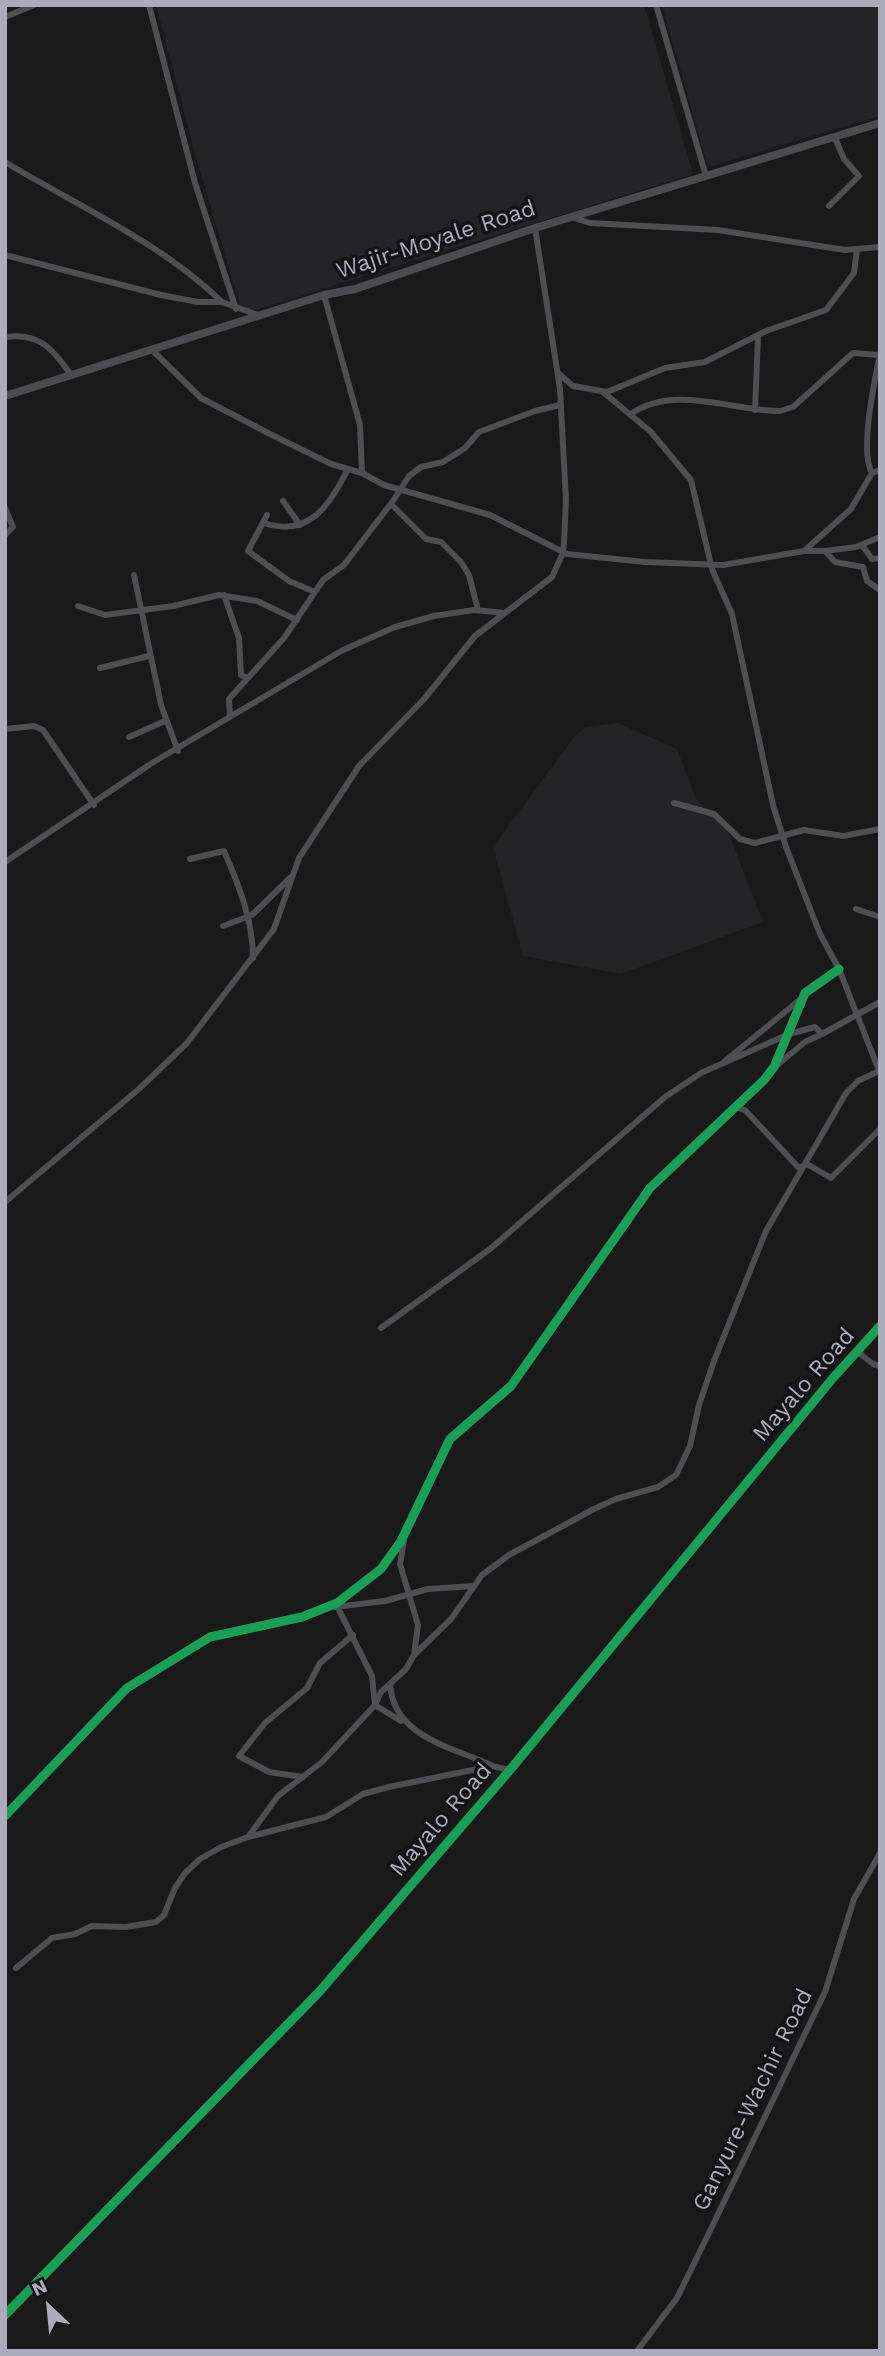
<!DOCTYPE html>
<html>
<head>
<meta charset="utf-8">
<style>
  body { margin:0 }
  #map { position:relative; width:885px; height:2356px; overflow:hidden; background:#1a1a1a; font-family:"Work Sans",sans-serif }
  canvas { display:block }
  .frame { position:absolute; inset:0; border:7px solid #ababbb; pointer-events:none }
  .north { position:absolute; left:14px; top:2272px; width:70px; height:70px; -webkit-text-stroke:5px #141416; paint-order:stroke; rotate:334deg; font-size:19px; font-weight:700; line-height:28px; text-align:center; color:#ababbb }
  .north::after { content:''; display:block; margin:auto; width:24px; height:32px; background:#ababbb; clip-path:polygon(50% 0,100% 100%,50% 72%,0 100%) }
</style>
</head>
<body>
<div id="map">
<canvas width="885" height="2356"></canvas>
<div class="frame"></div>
<div class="north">N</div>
</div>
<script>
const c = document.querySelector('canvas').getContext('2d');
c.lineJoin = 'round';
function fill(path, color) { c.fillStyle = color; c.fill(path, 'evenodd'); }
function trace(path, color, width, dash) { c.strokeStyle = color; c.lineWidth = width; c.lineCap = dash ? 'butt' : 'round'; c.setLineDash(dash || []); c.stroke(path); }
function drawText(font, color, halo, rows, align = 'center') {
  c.font = font + ' "Work Sans",sans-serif'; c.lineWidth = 7; c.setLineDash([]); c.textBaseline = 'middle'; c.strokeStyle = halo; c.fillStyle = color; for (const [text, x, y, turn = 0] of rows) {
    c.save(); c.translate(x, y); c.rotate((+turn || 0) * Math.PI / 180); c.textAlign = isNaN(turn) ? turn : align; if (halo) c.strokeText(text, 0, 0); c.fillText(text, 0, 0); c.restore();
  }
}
const built = new Path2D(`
  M 156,5 L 644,5 L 693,174 L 258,309 L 241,309 L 193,147 Z
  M 662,5 L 880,5 L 880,116 L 708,167 Z
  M 618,723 L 677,749 L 696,799 L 729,834 L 763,922 L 621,974 L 523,956 L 493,847 L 575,736 L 586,727 Z`);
const minor = new Path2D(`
  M 149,5 L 195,183 L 236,309
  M 656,5 L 706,176
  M 5,17 L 34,5
  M 5,162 C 78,206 160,242 222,302
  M 829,206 L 859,176 L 844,159 L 835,138
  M 571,217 L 590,223 L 718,230 L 845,250 L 880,247
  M 5,255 L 161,295 L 198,302 L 222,302 L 258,315
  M 324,295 L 360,425 L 362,473
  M 5,337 C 39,332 53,349 71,375
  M 152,350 L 201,398 L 270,434 L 331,464 L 362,473 L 384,485 L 490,515 L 567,554 L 645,562 L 723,565 L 804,551 L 825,551 L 856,547 L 880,537
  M 558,373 L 573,386 L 607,392 L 665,368 L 705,362 L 766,331 L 826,310 L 854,273 L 857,250
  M 603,392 L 651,432 L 691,480 L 712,569 L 732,614 L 773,805 L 786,847 L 820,934 L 839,969 L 880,1073
  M 755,410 L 758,336
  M 631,414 C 674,384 732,411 780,411 L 793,407 L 853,353 L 879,355
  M 872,473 C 859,451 875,380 880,353
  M 283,501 L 300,525
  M 391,504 L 426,539 L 441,542 L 461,562 L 469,575 L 478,610
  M 5,508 L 13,527 L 5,535
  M 267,515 L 248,551 L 289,581 L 315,592
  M 264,523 C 309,538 330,505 348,469
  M 862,545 L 872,559 L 880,558
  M 804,551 L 851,509 L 872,473 L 880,470
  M 825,551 L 835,562 L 863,567 L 867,581 L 880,590
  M 134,575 L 161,705 L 178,751
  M 224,595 L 239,638 L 241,675 L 247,678
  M 78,606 L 105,615 L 173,606 L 219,595 L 257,601 L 297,620
  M 100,668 L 149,656
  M 230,717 L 229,699 L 284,638 L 323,580 L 344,565 L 393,501 L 409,476 L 421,467 L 443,462 L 465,448 L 479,432 L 535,411 L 560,405
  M 5,729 L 34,726 L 43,730 L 94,805
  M 129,737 L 165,721
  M 674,803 L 714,814 L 740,839 L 755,843 L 804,830 L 843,836 L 880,829
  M 190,859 L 224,851 C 239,885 253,921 253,958
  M 5,862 L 152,763 L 343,650 L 395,627 L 434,616 L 474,610 L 505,613 L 552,577 L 563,553 L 564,543 L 566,500 L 560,389 L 535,228
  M 856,909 L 880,917
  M 223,926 L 252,915 L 291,877
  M 725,1061 L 802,998
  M 776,1066 L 805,1042 L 822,1034
  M 735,1107 L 745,1110 L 799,1168 L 807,1164 L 831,1178 L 880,1129
  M 5,1202 L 140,1088 L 187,1043 L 274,929 L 299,858 L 359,766 L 424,699 L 475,636 L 505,613
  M 381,1328 L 490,1249 L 665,1097 L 701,1073 L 789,1034 L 815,1027 L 822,1034 L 880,1002
  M 858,1352 L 873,1364 L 880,1366
  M 404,1541 L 400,1564 L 418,1625 L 414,1655
  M 337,1606 L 372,1676 L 375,1705 L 401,1721
  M 335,1607 L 385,1601 L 428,1589 L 474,1586
  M 390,1684 C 393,1736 451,1747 491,1765
  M 303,1777 L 269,1772 L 239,1756 L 265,1723 L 307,1688 L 320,1663 L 353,1635
  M 5,1816 L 127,1688 L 210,1637 L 302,1617 L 337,1603 L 381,1569 L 401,1541 L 450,1439 L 511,1386 L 650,1188 L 764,1080 L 774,1067 L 805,993 L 839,969
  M 248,1837 L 326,1817 L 363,1794 L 389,1787 L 492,1766 L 510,1770
  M 16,1968 L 52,1938 L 75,1934 L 92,1926 L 126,1927 L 156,1922 L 164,1915 L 175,1888 L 185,1873 L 200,1859 L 221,1847 L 248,1837 L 278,1796 L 322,1762 L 375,1705 L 381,1692 L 406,1669 L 414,1655 L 451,1619 L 482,1575 L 509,1555 L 594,1509 L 616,1499 L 658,1487 L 676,1475 L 690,1446 L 699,1405 L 714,1361 L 766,1231 L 846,1093 L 858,1081 L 879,1071
  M 5,2315 L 320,1991 L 510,1770 L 833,1378 L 880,1326
  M 637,2351 L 677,2298 L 707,2237 L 825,1992 L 854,1899 L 880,1853`);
const major = new Path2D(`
  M 5,396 L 324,295 L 355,289 L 535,228 L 880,123`);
const cycleway = new Path2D(`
  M 5,1816 L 127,1688 L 210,1637 L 302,1617 L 337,1603 L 381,1569 L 401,1541 L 450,1439 L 511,1386 L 650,1188 L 764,1080 L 774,1067 L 805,993 L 839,969
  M 5,2315 L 320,1991 L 510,1770 L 833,1378 L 880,1326`);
const streetNames = [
  ["Wajir-Moyale Road",436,240,-18],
  ["Mayalo Road",804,1385,-49],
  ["Mayalo Road",441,1820,-49],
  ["Ganyure-Wachir Road",753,2100,-64]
];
fill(built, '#242426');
trace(minor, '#4e4e53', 6);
trace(major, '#4c4b4f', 8);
trace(cycleway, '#1a9f57', 9);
drawText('23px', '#ababbb', '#141416', streetNames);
</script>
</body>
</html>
